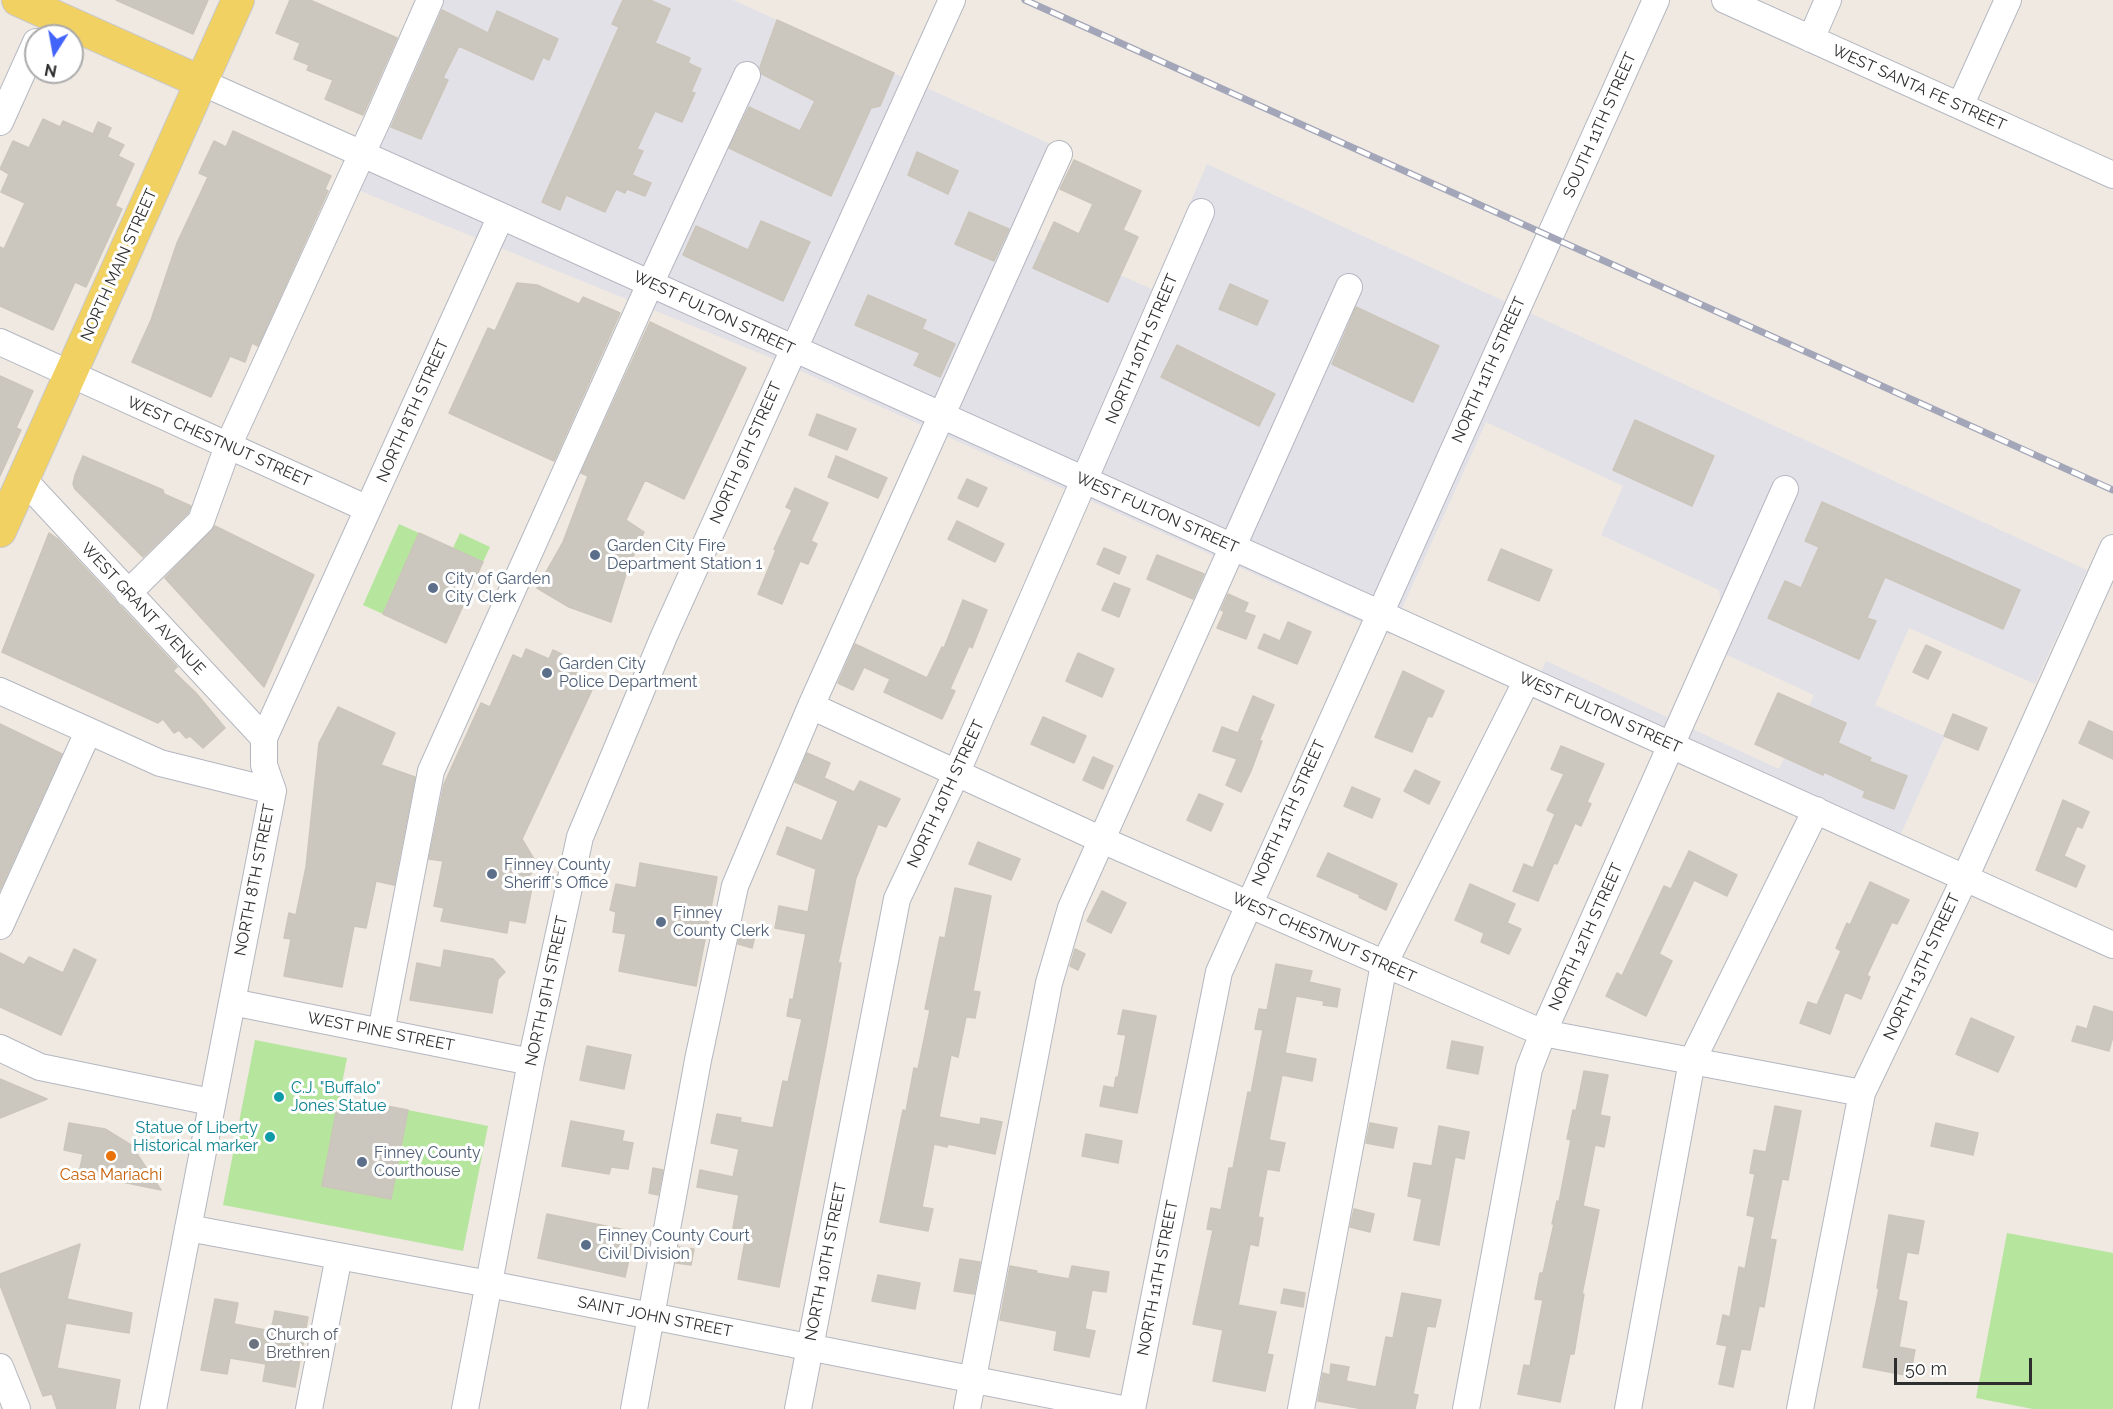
<!DOCTYPE html>
<html>
<head>
<meta charset="utf-8">
<style>
  body { margin:0 }
  #map { position:relative; width:2113px; height:1409px; overflow:hidden; background:#efe9e1; font-family:Raleway,sans-serif }
  canvas { display:block }
  .north { position:absolute; left:24px; top:24px; width:60px; height:60px; box-sizing:border-box; background:#fff; border:2px solid #ababab; border-radius:50%; rotate:191deg; font-size:16px; font-weight:700; line-height:24px; text-align:center; color:#2e2e2e }
  .north::after { content:''; display:block; margin:auto; width:21px; height:27px; background:#4264fb; clip-path:polygon(50% 0,100% 100%,50% 72%,0 100%) }
  .scale { position:absolute; left:1894px; top:1358px; width:138px; height:27px; box-sizing:border-box; border:3px solid #2e2e2e; border-top:0; padding-left:8px; font-size:18px; line-height:21px; white-space:nowrap; color:#2e2e2e; -webkit-text-stroke:4px #fff; paint-order:stroke }
</style>
</head>
<body>
<div id="map">
<canvas width="2113" height="1409"></canvas>
<div class="north">N</div>
<div class="scale">50 m</div>
</div>
<script>
const c = document.querySelector('canvas').getContext('2d');
c.lineJoin = 'round';
function fill(path, color) { c.fillStyle = color; c.fill(path, 'evenodd'); }
function trace(path, color, width, dash) { c.strokeStyle = color; c.lineWidth = width; c.lineCap = dash ? 'butt' : 'round'; c.setLineDash(dash || []); c.stroke(path); }
function drawText(font, color, halo, rows, align = 'center') {
  c.font = font + ' Raleway,sans-serif'; c.lineWidth = 6; c.setLineDash([]); c.textBaseline = 'middle'; c.strokeStyle = halo; c.fillStyle = color; for (const [text, x, y, turn = 0] of rows) {
    c.save(); c.translate(x, y); c.rotate((+turn || 0) * Math.PI / 180); c.textAlign = isNaN(turn) ? turn : align; if (halo) c.strokeText(text, 0, 0); c.fillText(text, 0, 0); c.restore();
  }
}
const industrial = new Path2D(`
  M 442,0 L 733,0 L 1068,152 L 1029,235 L 1152,289 L 1207,164 L 2087,570 L 2035,684 L 1909,628 L 1875,705 L 1945,736 L 1890,858 L 1529,697 L 1546,661 L 1779,769 L 1814,695 L 1727,655 L 1719,590 L 1601,535 L 1623,486 L 1486,422 L 1390,635 L 774,359 L 353,188 Z`);
const green = new Path2D(`
  M 399,524 L 419,533 L 383,614 L 363,605 Z
  M 460,533 L 490,547 L 483,562 L 453,548 Z
  M 255,1040 L 347,1058 L 322,1185 L 391,1199 L 408,1110 L 488,1126 L 463,1251 L 223,1205 Z
  M 2007,1233 L 2113,1253 L 2113,1409 L 2033,1409 L 1976,1398 Z`);
const building = new Path2D(`
  M 116,0 L 208,0 L 193,34 Z
  M 290,0 L 310,0 L 397,38 L 363,115 L 325,99 L 333,80 L 307,70 L 309,65 L 294,59 L 300,43 L 276,33 Z
  M 623,0 L 650,0 L 670,9 L 655,43 L 690,58 L 688,63 L 701,69 L 691,92 L 695,93 L 682,122 L 655,111 L 637,149 L 643,151 L 632,175 L 651,183 L 645,196 L 627,189 L 625,193 L 616,189 L 605,212 L 566,195 L 560,210 L 542,202 L 619,27 L 612,24 Z
  M 442,10 L 488,33 L 497,11 L 558,39 L 549,60 L 543,57 L 533,80 L 459,46 L 443,78 L 448,80 L 421,139 L 391,127 Z
  M 777,20 L 894,73 L 880,106 L 871,108 L 831,196 L 729,148 L 749,107 L 800,131 L 815,101 L 762,74 L 760,67 Z
  M 43,119 L 60,127 L 63,121 L 93,134 L 98,122 L 111,128 L 107,137 L 124,145 L 118,156 L 134,164 L 115,206 L 122,209 L 86,287 L 75,282 L 53,330 L 0,306 L 0,247 L 4,249 L 25,203 L 1,192 L 9,174 L 0,169 L 13,141 L 29,148 Z
  M 233,131 L 331,176 L 325,189 L 328,191 L 258,346 L 252,343 L 245,362 L 230,356 L 211,397 L 132,362 L 151,320 L 177,243 L 208,177 L 199,173 L 214,141 L 226,147 Z
  M 917,152 L 958,171 L 948,194 L 908,175 Z
  M 1074,160 L 1141,191 L 1123,230 L 1138,237 L 1108,302 L 1033,268 L 1054,222 L 1079,234 L 1093,204 L 1060,189 Z
  M 969,212 L 1009,229 L 994,261 L 955,244 Z
  M 761,221 L 810,242 L 783,301 L 683,255 L 696,226 L 748,250 Z
  M 517,283 L 537,285 L 579,304 L 583,297 L 620,313 L 554,461 L 449,413 L 488,328 L 495,331 Z
  M 1230,284 L 1268,301 L 1257,325 L 1219,309 Z
  M 868,295 L 926,320 L 922,329 L 955,344 L 940,377 L 914,365 L 920,353 L 855,325 Z
  M 1356,307 L 1439,346 L 1413,402 L 1332,364 Z
  M 650,322 L 746,368 L 684,499 L 645,480 L 626,520 L 644,532 L 628,568 L 611,622 L 569,607 L 537,588 L 563,542 L 588,476 L 581,473 Z
  M 1177,345 L 1275,394 L 1259,426 L 1161,377 Z
  M 0,376 L 33,391 L 16,428 L 21,430 L 0,476 Z
  M 817,414 L 856,429 L 847,450 L 809,435 Z
  M 1635,420 L 1714,456 L 1692,506 L 1613,470 Z
  M 83,456 L 163,490 L 164,494 L 191,506 L 188,513 L 143,557 L 75,489 L 73,484 L 75,475 Z
  M 836,456 L 887,478 L 878,498 L 828,477 Z
  M 967,479 L 987,488 L 978,507 L 958,498 Z
  M 795,488 L 828,503 L 811,541 L 817,544 L 808,564 L 800,561 L 782,604 L 758,594 L 776,550 L 774,549 L 792,510 L 786,507 Z
  M 1822,502 L 2020,590 L 2003,629 L 1885,577 L 1867,618 L 1876,621 L 1859,659 L 1768,618 L 1785,581 L 1801,588 L 1819,547 L 1805,541 Z
  M 957,521 L 1004,544 L 995,562 L 948,539 Z
  M 215,526 L 314,575 L 264,687 L 165,578 Z
  M 49,533 L 58,539 L 177,667 L 173,671 L 196,693 L 225,728 L 203,748 L 190,736 L 186,738 L 179,730 L 174,733 L 163,719 L 158,723 L 2,652 Z
  M 419,533 L 483,562 L 446,643 L 383,614 Z
  M 1104,548 L 1126,557 L 1119,574 L 1097,564 Z
  M 1501,549 L 1552,570 L 1539,601 L 1488,580 Z
  M 1157,555 L 1204,574 L 1193,599 L 1147,579 Z
  M 1114,583 L 1130,589 L 1119,617 L 1102,610 Z
  M 1228,594 L 1248,603 L 1244,612 L 1255,616 L 1246,639 L 1217,628 L 1224,612 L 1221,610 Z
  M 963,600 L 987,610 L 972,648 L 969,646 L 950,689 L 955,691 L 942,719 L 884,692 L 890,679 L 864,667 L 853,690 L 838,683 L 855,644 L 927,678 L 942,647 L 944,648 Z
  M 1288,622 L 1311,632 L 1297,664 L 1258,648 L 1264,634 L 1280,641 Z
  M 1926,645 L 1941,652 L 1928,679 L 1913,672 Z
  M 526,649 L 549,659 L 553,650 L 572,659 L 568,668 L 587,676 L 582,686 L 592,690 L 522,839 L 538,866 L 528,877 L 533,882 L 525,923 L 509,920 L 507,933 L 441,921 L 444,908 L 434,906 L 443,861 L 429,859 L 444,784 L 481,703 L 490,707 L 513,655 L 522,659 Z
  M 1078,653 L 1114,669 L 1102,697 L 1066,681 Z
  M 1403,671 L 1444,691 L 1432,717 L 1428,716 L 1412,752 L 1375,737 Z
  M 1778,693 L 1846,723 L 1838,743 L 1871,758 L 1869,761 L 1907,776 L 1894,809 L 1863,797 L 1865,791 L 1824,772 L 1823,775 L 1755,744 Z
  M 1253,696 L 1274,705 L 1259,741 L 1262,741 L 1251,771 L 1241,792 L 1226,785 L 1237,759 L 1213,751 L 1222,727 L 1238,733 Z
  M 338,707 L 395,733 L 381,765 L 415,777 L 394,885 L 376,881 L 366,928 L 354,926 L 342,987 L 284,976 L 291,939 L 284,938 L 289,913 L 296,915 L 306,867 L 319,743 Z
  M 1953,714 L 1987,728 L 1978,750 L 1944,736 Z
  M 1043,717 L 1086,736 L 1074,763 L 1031,744 Z
  M 2089,721 L 2113,732 L 2113,759 L 2079,743 Z
  M 0,724 L 62,754 L 0,890 Z
  M 1561,746 L 1604,764 L 1587,802 L 1591,804 L 1581,826 L 1575,823 L 1557,864 L 1554,863 L 1538,901 L 1513,891 L 1524,864 L 1533,868 L 1555,814 L 1547,810 L 1564,774 L 1551,769 Z
  M 807,753 L 830,763 L 824,778 L 854,792 L 860,781 L 900,799 L 886,827 L 878,824 L 856,878 L 838,963 L 841,963 L 825,1052 L 779,1287 L 738,1279 L 747,1230 L 733,1228 L 739,1195 L 697,1187 L 700,1170 L 733,1177 L 739,1149 L 711,1143 L 717,1114 L 741,1118 L 740,1122 L 773,1128 L 783,1081 L 788,1082 L 802,1019 L 787,1016 L 790,999 L 793,1000 L 806,934 L 775,928 L 779,906 L 808,912 L 816,869 L 777,854 L 787,827 L 822,841 L 838,801 L 795,782 Z
  M 1093,757 L 1113,766 L 1103,789 L 1083,780 Z
  M 1415,770 L 1440,782 L 1429,804 L 1404,791 Z
  M 1352,787 L 1380,799 L 1372,818 L 1344,806 Z
  M 1199,794 L 1223,804 L 1211,831 L 1187,820 Z
  M 2063,800 L 2089,812 L 2082,828 L 2077,826 L 2064,856 L 2085,866 L 2076,887 L 2036,870 Z
  M 978,842 L 1020,859 L 1011,880 L 969,864 Z
  M 1689,851 L 1737,875 L 1727,896 L 1694,880 L 1659,954 L 1672,961 L 1646,1016 L 1606,996 L 1617,973 L 1622,976 L 1664,886 L 1671,889 Z
  M 1328,853 L 1397,884 L 1386,910 L 1359,897 L 1360,895 L 1317,876 Z
  M 640,863 L 717,877 L 696,986 L 619,971 L 626,934 L 613,932 L 616,912 L 610,910 L 616,884 L 636,888 Z
  M 1870,882 L 1909,900 L 1897,924 L 1892,922 L 1867,975 L 1870,977 L 1861,999 L 1845,992 L 1830,1034 L 1800,1023 L 1808,1002 L 1817,1005 L 1841,951 L 1836,948 L 1847,923 L 1850,925 Z
  M 1470,884 L 1515,904 L 1507,923 L 1521,929 L 1509,954 L 1481,942 L 1484,933 L 1455,920 Z
  M 955,888 L 991,896 L 973,991 L 980,992 L 975,1018 L 966,1017 L 958,1057 L 951,1055 L 939,1117 L 980,1125 L 981,1118 L 1002,1122 L 995,1154 L 948,1144 L 947,1147 L 934,1144 L 922,1207 L 933,1209 L 928,1231 L 880,1222 L 903,1110 L 906,1111 L 914,1068 L 918,1069 L 930,1010 L 925,1009 L 940,937 L 945,938 Z
  M 1102,891 L 1126,903 L 1111,933 L 1087,921 Z
  M 742,925 L 757,928 L 752,948 L 738,944 Z
  M 74,949 L 96,960 L 61,1035 L 0,1007 L 0,953 L 24,965 L 29,957 L 63,973 Z
  M 1075,949 L 1085,954 L 1078,970 L 1070,966 Z
  M 444,950 L 493,959 L 505,972 L 498,979 L 492,1013 L 410,1000 L 417,963 L 441,968 Z
  M 1276,964 L 1312,971 L 1309,982 L 1340,989 L 1337,1007 L 1323,1005 L 1324,1001 L 1296,996 L 1285,1053 L 1316,1059 L 1312,1081 L 1282,1075 L 1269,1140 L 1285,1143 L 1279,1171 L 1267,1169 L 1258,1217 L 1263,1218 L 1258,1246 L 1250,1244 L 1238,1305 L 1276,1312 L 1267,1354 L 1273,1355 L 1265,1391 L 1213,1381 L 1223,1330 L 1193,1324 L 1213,1230 L 1207,1229 L 1211,1208 L 1221,1210 L 1229,1168 L 1233,1168 L 1248,1092 L 1251,1093 L 1263,1030 L 1255,1029 L 1259,1009 L 1267,1010 Z
  M 2094,1006 L 2113,1012 L 2113,1036 L 2109,1051 L 2072,1041 L 2077,1026 L 2087,1029 Z
  M 1123,1010 L 1156,1016 L 1137,1113 L 1100,1106 L 1104,1086 L 1114,1088 L 1116,1077 L 1118,1078 L 1126,1035 L 1118,1034 Z
  M 1971,1018 L 2014,1037 L 1998,1072 L 1956,1054 Z
  M 1452,1041 L 1483,1047 L 1478,1074 L 1447,1068 Z
  M 587,1046 L 631,1055 L 624,1089 L 580,1080 Z
  M 1584,1071 L 1608,1075 L 1600,1115 L 1610,1117 L 1604,1147 L 1595,1145 L 1583,1206 L 1599,1210 L 1582,1294 L 1584,1294 L 1574,1354 L 1570,1354 L 1560,1402 L 1518,1394 L 1524,1365 L 1530,1366 L 1543,1300 L 1535,1299 L 1540,1273 L 1543,1273 L 1554,1224 L 1552,1224 L 1557,1201 L 1559,1202 L 1571,1140 L 1567,1139 L 1573,1110 L 1576,1111 Z
  M 0,1079 L 47,1099 L 0,1118 Z
  M 339,1097 L 408,1110 L 391,1199 L 322,1186 Z
  M 1775,1106 L 1801,1111 L 1788,1180 L 1782,1179 L 1770,1239 L 1776,1240 L 1764,1307 L 1759,1306 L 1750,1350 L 1741,1349 L 1733,1387 L 1719,1384 L 1727,1346 L 1717,1344 L 1723,1315 L 1730,1317 L 1739,1267 L 1745,1269 L 1755,1217 L 1747,1215 L 1755,1174 L 1750,1173 L 1754,1150 L 1766,1152 Z
  M 571,1121 L 624,1131 L 622,1141 L 633,1143 L 628,1169 L 611,1167 L 609,1174 L 562,1166 Z
  M 69,1123 L 105,1129 L 131,1145 L 161,1190 L 79,1173 L 83,1154 L 64,1150 Z
  M 1370,1123 L 1397,1128 L 1393,1148 L 1366,1143 Z
  M 1936,1123 L 1978,1133 L 1973,1155 L 1931,1146 Z
  M 1439,1126 L 1469,1132 L 1464,1159 L 1455,1157 L 1439,1245 L 1414,1240 L 1422,1199 L 1408,1196 L 1414,1163 L 1432,1166 Z
  M 1086,1134 L 1122,1141 L 1118,1163 L 1082,1156 Z
  M 653,1168 L 663,1170 L 658,1195 L 649,1193 Z
  M 1354,1209 L 1374,1214 L 1370,1232 L 1350,1227 Z
  M 547,1214 L 635,1232 L 625,1277 L 538,1258 Z
  M 1889,1215 L 1924,1221 L 1918,1254 L 1907,1252 L 1898,1300 L 1907,1302 L 1899,1347 L 1915,1350 L 1910,1376 L 1863,1367 L 1879,1289 L 1877,1288 Z
  M 80,1244 L 67,1299 L 132,1313 L 129,1333 L 66,1323 L 57,1368 L 120,1380 L 115,1409 L 57,1409 L 52,1394 L 43,1396 L 0,1285 L 0,1274 Z
  M 679,1247 L 694,1249 L 691,1265 L 676,1263 Z
  M 960,1259 L 980,1262 L 974,1294 L 954,1291 Z
  M 1010,1266 L 1037,1271 L 1036,1273 L 1069,1279 L 1072,1266 L 1109,1272 L 1106,1292 L 1092,1290 L 1085,1329 L 1095,1331 L 1089,1357 L 1054,1350 L 1057,1331 L 1000,1320 Z
  M 878,1275 L 920,1283 L 915,1309 L 872,1301 Z
  M 1284,1289 L 1305,1293 L 1303,1307 L 1281,1303 Z
  M 1402,1293 L 1441,1300 L 1435,1327 L 1427,1326 L 1413,1394 L 1418,1395 L 1415,1409 L 1363,1409 L 1318,1401 L 1323,1373 L 1330,1375 L 1331,1364 L 1349,1367 L 1346,1381 L 1376,1387 L 1386,1337 L 1393,1338 Z
  M 215,1299 L 238,1303 L 234,1324 L 271,1331 L 275,1311 L 308,1317 L 295,1387 L 263,1381 L 266,1364 L 230,1358 L 227,1374 L 201,1370 Z`);
const minor = new Path2D(`
  M 1725,0 L 2113,175
  M 1811,39 L 1828,0
  M 201,82 L 501,216 L 2113,945
  M 1960,106 L 2008,0
  M 0,122 L 36,42
  M 0,342 L 368,509
  M 23,479 L 264,738
  M 128,593 L 201,521 L 228,446 L 377,121 L 430,0
  M 0,691 L 160,763 L 273,791
  M 811,706 L 1102,840 L 1543,1033 L 1862,1093
  M 0,926 L 88,732
  M 232,1002 L 531,1062
  M 381,1032 L 431,771 L 650,284 L 747,75
  M 0,1048 L 40,1067 L 211,1102
  M 188,1228 L 489,1284 L 1122,1409
  M 0,1367 L 17,1409
  M 153,1409 L 273,791 L 264,765 L 264,738 L 501,216
  M 309,1409 L 339,1256
  M 465,1409 L 531,1062 L 580,837 L 664,636 L 952,0
  M 634,1409 L 698,1060 L 735,886 L 811,706 L 1059,154
  M 798,1409 L 897,899 L 956,774 L 1201,212
  M 967,1409 L 1049,983 L 1071,908 L 1349,287
  M 1132,1409 L 1219,972 L 1656,0
  M 1301,1409 L 1384,964 L 1527,680
  M 1466,1409 L 1529,1069 L 1543,1033 L 1785,489
  M 1628,1409 L 1692,1061 L 1816,810
  M 1800,1409 L 1862,1093 L 1965,878 L 2113,548`);
const major = new Path2D(`
  M 18,0 L 201,82
  M 0,531 L 238,0`);
const rail = new Path2D(`
  M 1025,0 L 2113,490`);
const markers = [
  [595,555,6,"#5c6f8a"],
  [433,588,6,"#5c6f8a"],
  [547,673,6,"#5c6f8a"],
  [492,874,6,"#5c6f8a"],
  [661,922,6,"#5c6f8a"],
  [279,1097,6,"#0f9aa8"],
  [270,1137,6,"#0f9aa8"],
  [111,1156,6,"#e8710a"],
  [362,1162,6,"#5c6f8a"],
  [586,1245,6,"#5c6f8a"],
  [254,1344,6,"#6b7280"]
];
const streetNames = [
  ["WEST SANTA FE STREET",1919,88,24],
  ["SOUTH 11TH STREET",1600,125,-66],
  ["NORTH MAIN STREET",119,265,-66],
  ["WEST FULTON STREET",714,313,25],
  ["NORTH 10TH STREET",1142,349,-67],
  ["NORTH 11TH STREET",1489,370,-66],
  ["NORTH 8TH STREET",413,411,-66],
  ["WEST CHESTNUT STREET",219,442,24],
  ["NORTH 9TH STREET",746,453,-66],
  ["WEST FULTON STREET",1157,513,24],
  ["WEST GRANT AVENUE",143,609,47],
  ["WEST FULTON STREET",1600,713,24],
  ["NORTH 10TH STREET",946,794,-65],
  ["NORTH 11TH STREET",1289,813,-66],
  ["NORTH 8TH STREET",255,880,-79],
  ["NORTH 12TH STREET",1586,937,-66],
  ["WEST CHESTNUT STREET",1324,938,24],
  ["NORTH 13TH STREET",1922,967,-65],
  ["NORTH 9TH STREET",547,991,-78],
  ["WEST PINE STREET",381,1032,11],
  ["NORTH 10TH STREET",826,1262,-79],
  ["NORTH 11TH STREET",1158,1278,-79],
  ["SAINT JOHN STREET",655,1317,11]
];
const serviceNames = [
  ["Garden City Fire",607,546],
  ["Department Station 1",607,564],
  ["City of Garden",445,579],
  ["City Clerk",445,597],
  ["Garden City",559,664],
  ["Police Department",559,682],
  ["Finney County",504,865],
  ["Sheriff's Office",504,883],
  ["Finney",673,913],
  ["County Clerk",673,931],
  ["Finney County",374,1153],
  ["Courthouse",374,1171],
  ["Finney County Court",598,1236],
  ["Civil Division",598,1254]
];
const cultureNames = [
  ["C.J. \"Buffalo\"",291,1088],
  ["Jones Statue",291,1106],
  ["Statue of Liberty",258,1128,"right"],
  ["Historical marker",258,1146,"right"]
];
const foodNames = [
  ["Casa Mariachi",111,1175]
];
const worshipNames = [
  ["Church of",266,1335],
  ["Brethren",266,1353]
];
fill(industrial, '#e3e1e8');
fill(green, '#b6e59e');
fill(building, '#cbc7bf');
trace(building, '#cbc5ba', 1.5);
trace(minor, '#b4b7c1', 28);
trace(major, '#c9c9c9', 34);
trace(minor, '#fff', 26);
trace(major, '#f2d163', 32);
trace(rail, '#a3a6b8', 7);
trace(rail, '#fff', 4.5, [14]);
for (const [x, y, r, color] of markers) { const dot = new Path2D(); dot.arc(x, y, r, 0, 2 * Math.PI); c.fillStyle = color; c.fill(dot); trace(dot, '#fff', 2); }
drawText('16px', '#2e2e2e', '#fff', streetNames);
drawText('16px', '#4e5e75', '#fff', serviceNames, 'left');
drawText('16px', '#0d838f', '#fff', cultureNames, 'left');
drawText('16px', '#c56008', '#fff', foodNames);
drawText('16px', '#5b616d', '#fff', worshipNames, 'left');
</script>
</body>
</html>
